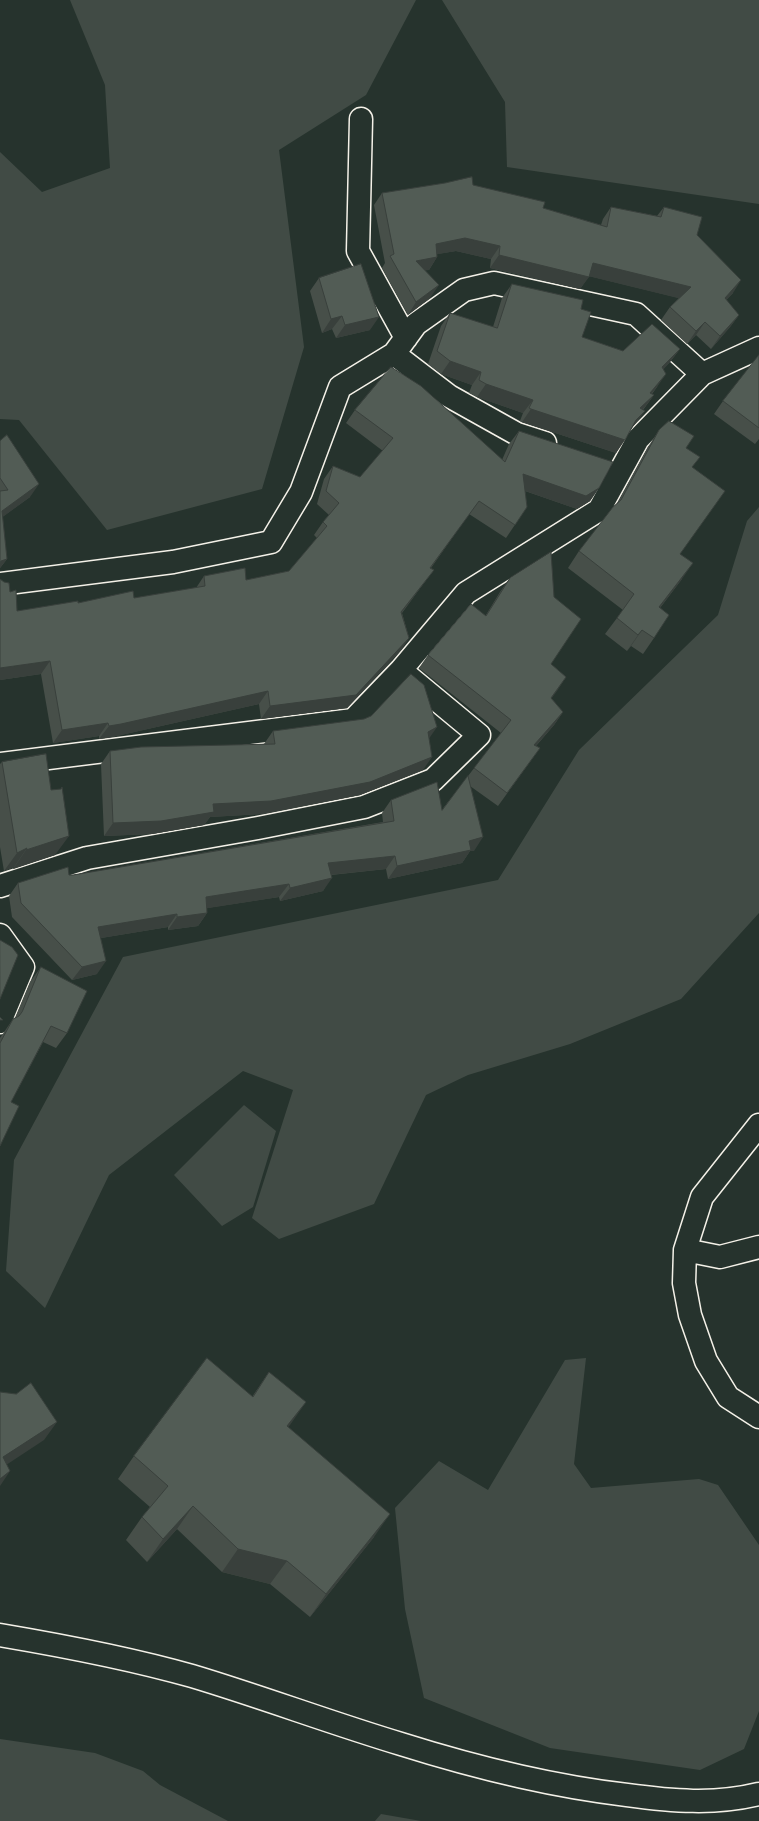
<!DOCTYPE html>
<html>
<head>
<meta charset="utf-8">
<style>
  body { margin:0 }
  canvas { display:block; background:#26332d }
</style>
</head>
<body>
<canvas width="759" height="1821"></canvas>
<script>
const c = document.querySelector('canvas').getContext('2d');
c.lineJoin = 'round';
function fill(path, color) { c.fillStyle = color; c.fill(path, 'evenodd'); }
function trace(path, color, width, dash) { c.strokeStyle = color; c.lineWidth = width; c.lineCap = dash ? 'butt' : 'round'; c.setLineDash(dash || []); c.stroke(path); }
const green = new Path2D(`
  M 70,0 L 416,0 L 366,95 L 279,150 L 304,347 L 262,489 L 107,530 L 19,420 L 0,419 L 0,152 L 42,192 L 110,168 L 105,85 Z
  M 442,0 L 759,0 L 759,204 L 507,167 L 505,102 Z
  M 759,507 L 759,913 L 681,999 L 570,1044 L 468,1075 L 426,1095 L 374,1204 L 279,1239 L 252,1218 L 293,1090 L 243,1071 L 109,1175 L 45,1308 L 6,1271 L 14,1160 L 123,957 L 498,880 L 579,750 L 718,615 L 747,521 Z
  M 244,1105 L 276,1131 L 253,1207 L 222,1226 L 174,1175 Z
  M 586,1358 L 574,1464 L 591,1488 L 699,1479 L 718,1485 L 759,1545 L 759,1711 L 744,1749 L 700,1770 L 550,1748 L 424,1698 L 405,1609 L 395,1508 L 439,1461 L 488,1490 L 565,1360 Z
  M 0,1739 L 95,1753 L 143,1771 L 160,1785 L 228,1821 L 0,1821 Z
  M 381,1814 L 421,1821 L 375,1821 Z`);
const street = new Path2D(`
  M 361,119 L 358,251 L 406,338
  M 394,354 L 449,396 L 517,434 L 545,443
  M 0,584 L 173,562 L 271,542 L 301,492 L 340,387 L 394,354 L 416,324 L 464,290 L 494,283 L 636,314 L 702,374
  M 0,764 L 353,720 L 401,670 L 466,593 L 599,510 L 638,439 L 702,374 L 759,348
  M 0,886 L 87,858 L 258,828 L 364,807 L 433,780 L 479,735 L 403,672
  M 0,935 L 23,967 L 0,1022
  M 759,1125 L 702,1197 L 685,1250 L 684,1283 L 690,1315 L 706,1361 L 728,1397 L 759,1417
  M 685,1250 L 720,1257 L 759,1247`);
const secondary = new Path2D(`
  M 0,1635 C 65,1646 129,1658 192,1676 C 262,1697 331,1723 401,1744 C 474,1767 550,1786 627,1795 C 671,1801 715,1805 759,1794`);
const wall = new Path2D(`
  M 473,185 L 543,208 L 601,225 L 603,219 L 611,207 L 657,216 L 664,207 L 697,235 L 733,293 L 726,300 L 739,315 L 730,327 L 711,349 L 696,335 L 687,344 L 661,320 L 670,307 L 679,298 L 589,276 L 580,289 L 490,268 L 491,259 L 456,251 L 437,254 L 437,257 L 429,270 L 425,270 L 430,298 L 408,315 L 382,268 L 385,263 L 374,205 L 382,193 Z
  M 319,278 L 370,330 L 336,338 L 332,329 L 322,333 L 310,291 Z
  M 512,284 L 581,309 L 582,337 L 623,351 L 680,349 L 670,362 L 663,369 L 657,387 L 652,394 L 654,395 L 643,410 L 645,411 L 632,428 L 616,453 L 522,422 L 520,421 L 523,413 L 477,397 L 469,393 L 472,385 L 441,374 L 428,364 L 441,326 L 450,313 L 493,327 L 502,298 Z
  M 759,355 L 759,439 L 755,444 L 714,414 L 723,401 Z
  M 355,410 L 502,460 L 509,444 L 519,431 L 599,488 L 590,501 L 577,509 L 525,491 L 527,507 L 506,538 L 469,514 L 431,568 L 434,570 L 424,583 L 402,613 L 409,638 L 400,651 L 347,708 L 261,719 L 259,704 L 112,737 L 99,739 L 99,736 L 53,743 L 41,674 L 0,680 L 10,592 L 17,611 L 78,603 L 134,598 L 196,588 L 204,576 L 246,580 L 289,571 L 317,538 L 314,535 L 323,522 L 329,515 L 317,504 L 324,479 L 333,466 L 360,477 L 383,451 L 346,423 Z
  M 659,430 L 686,448 L 692,467 L 680,554 L 682,579 L 660,608 L 654,638 L 643,654 L 631,646 L 627,651 L 605,634 L 623,610 L 568,568 L 579,551 L 617,504 L 648,447 Z
  M 0,441 L 30,497 L 2,517 L 7,559 L 0,568 Z
  M 510,578 L 551,664 L 566,677 L 551,698 L 563,712 L 554,725 L 536,746 L 540,748 L 498,806 L 470,786 L 474,851 L 470,851 L 462,863 L 388,879 L 386,869 L 331,875 L 323,891 L 280,901 L 279,897 L 207,908 L 207,913 L 198,926 L 168,930 L 168,927 L 101,938 L 97,974 L 72,980 L 12,917 L 9,896 L 18,883 L 69,875 L 73,875 L 383,822 L 382,813 L 391,800 L 442,810 L 501,733 L 419,668 L 428,655 L 486,615 L 500,592 Z
  M 273,731 L 429,739 L 423,770 L 360,795 L 262,814 L 210,817 L 204,825 L 152,834 L 104,836 L 101,764 L 110,751 L 264,745 L 264,744 Z
  M 2,762 L 55,855 L 13,869 L 14,867 L 4,871 L 0,847 L 0,764 Z
  M 41,967 L 67,1033 L 56,1048 L 43,1042 L 11,1102 L 0,1146 L 0,1038 L 13,1019 L 15,1018 L 30,982 Z
  M 269,1372 L 288,1427 L 374,1537 L 310,1617 L 270,1584 L 222,1572 L 177,1529 L 147,1562 L 126,1540 L 142,1517 L 150,1507 L 118,1479 L 134,1456 L 252,1397 Z`);
const shadedWall = new Path2D(`
  M 465,238 L 500,246 L 491,259 L 456,251 L 427,256 L 436,244 Z
  M 499,255 L 589,277 L 580,289 L 490,268 Z
  M 437,257 L 429,270 L 407,273 L 416,261 Z
  M 593,263 L 691,287 L 682,299 L 584,275 Z
  M 741,280 L 733,293 L 716,311 L 725,298 Z
  M 439,285 L 430,298 L 408,315 L 416,302 Z
  M 739,315 L 730,327 L 711,349 L 720,336 Z
  M 342,316 L 332,329 L 322,333 L 331,319 Z
  M 379,317 L 370,330 L 336,338 L 345,325 Z
  M 705,322 L 696,335 L 687,344 L 696,331 Z
  M 680,349 L 670,362 L 653,381 L 662,367 Z
  M 450,361 L 481,372 L 472,385 L 441,374 Z
  M 666,374 L 657,387 L 641,406 L 650,393 Z
  M 486,384 L 533,400 L 523,413 L 477,397 Z
  M 654,395 L 644,408 L 630,421 L 640,408 Z
  M 531,409 L 625,440 L 616,453 L 522,422 Z
  M 645,411 L 635,424 L 627,433 L 636,420 Z
  M 523,474 L 599,488 L 590,501 L 577,509 L 514,487 Z
  M 39,484 L 30,497 L 0,519 L 2,511 Z
  M 7,559 L 0,568 L 0,563 L 1,561 Z
  M 693,563 L 682,579 L 648,623 L 659,607 Z
  M 434,570 L 424,583 L 392,625 L 401,612 Z
  M 642,630 L 631,646 L 627,651 L 638,635 Z
  M 409,638 L 400,651 L 347,708 L 261,719 L 270,706 Z
  M 50,661 L 41,674 L 0,680 L 0,668 Z
  M 566,677 L 557,691 L 542,711 L 551,698 Z
  M 268,691 L 259,704 L 112,737 L 99,739 L 109,726 Z
  M 563,712 L 554,725 L 525,758 L 534,745 Z
  M 108,723 L 99,736 L 53,743 L 62,730 Z
  M 437,727 L 428,740 L 428,732 Z
  M 432,757 L 423,770 L 360,795 L 262,814 L 210,817 L 204,825 L 152,834 L 104,836 L 113,823 L 213,804 Z
  M 69,836 L 55,855 L 13,869 L 26,850 Z
  M 483,837 L 474,851 L 470,851 L 462,863 L 388,879 L 397,866 L 469,841 Z
  M 27,848 L 14,867 L 4,871 L 17,853 Z
  M 395,856 L 386,869 L 319,876 L 328,863 Z
  M 332,878 L 323,891 L 280,901 L 290,888 Z
  M 289,884 L 279,897 L 196,910 L 206,897 Z
  M 207,913 L 198,926 L 168,930 L 177,917 Z
  M 177,914 L 168,927 L 89,940 L 98,927 Z
  M 106,961 L 97,974 L 72,980 L 82,967 Z
  M 306,1402 L 290,1425 L 271,1449 L 287,1426 Z
  M 57,1422 L 44,1440 L 0,1469 L 3,1457 Z
  M 10,1471 L 0,1486 L 0,1479 Z
  M 193,1506 L 177,1529 L 147,1562 L 163,1539 Z
  M 390,1514 L 374,1537 L 310,1617 L 326,1594 Z
  M 238,1549 L 287,1561 L 270,1584 L 222,1572 Z`);
const building = new Path2D(`
  M 472,177 L 473,185 L 545,202 L 543,208 L 607,227 L 611,207 L 661,217 L 664,207 L 702,217 L 697,235 L 741,280 L 725,298 L 739,315 L 720,336 L 705,322 L 696,331 L 670,307 L 691,287 L 593,263 L 589,277 L 499,255 L 500,246 L 465,238 L 436,244 L 437,257 L 416,261 L 439,285 L 416,302 L 390,256 L 394,254 L 382,193 L 445,183 Z
  M 361,264 L 379,317 L 345,325 L 342,316 L 331,319 L 319,278 Z
  M 512,284 L 583,300 L 581,309 L 591,312 L 582,337 L 623,351 L 652,324 L 680,349 L 662,367 L 666,374 L 650,393 L 654,395 L 640,408 L 645,411 L 636,420 L 625,440 L 531,409 L 529,408 L 533,400 L 486,384 L 479,380 L 481,372 L 450,361 L 437,351 L 450,313 L 497,328 Z
  M 759,355 L 759,428 L 723,401 Z
  M 391,367 L 421,386 L 505,462 L 519,431 L 613,462 L 599,488 L 586,496 L 523,474 L 527,507 L 515,525 L 479,501 L 430,568 L 434,570 L 401,612 L 409,638 L 356,695 L 270,706 L 268,691 L 121,724 L 109,726 L 108,723 L 62,730 L 50,661 L 0,668 L 0,579 L 4,582 L 9,583 L 10,592 L 16,590 L 17,611 L 78,601 L 78,603 L 133,591 L 134,598 L 205,586 L 204,576 L 245,568 L 246,580 L 289,571 L 327,526 L 323,522 L 339,503 L 326,491 L 333,466 L 360,477 L 393,438 L 355,410 Z
  M 669,421 L 694,436 L 686,448 L 700,457 L 692,467 L 725,491 L 680,554 L 693,563 L 659,607 L 669,615 L 654,638 L 642,630 L 638,635 L 617,618 L 634,594 L 579,551 L 613,507 L 621,500 L 659,430 Z
  M 7,435 L 39,484 L 2,511 L 7,559 L 1,561 L 0,563 L 0,491 L 8,490 L 0,478 L 0,441 Z
  M 551,552 L 554,597 L 581,619 L 551,664 L 566,677 L 551,698 L 563,712 L 534,745 L 540,748 L 507,793 L 474,768 L 511,720 L 428,655 L 471,604 L 486,616 L 510,578 Z
  M 411,674 L 424,685 L 437,727 L 428,732 L 432,757 L 370,782 L 271,801 L 213,804 L 214,812 L 161,821 L 113,823 L 110,751 L 141,747 L 275,744 L 273,731 L 364,719 L 371,716 Z
  M 46,754 L 51,790 L 61,789 L 62,787 L 69,836 L 26,850 L 27,848 L 17,853 L 2,762 Z
  M 468,776 L 483,837 L 469,841 L 471,850 L 397,866 L 395,856 L 328,863 L 332,878 L 290,888 L 289,884 L 206,897 L 207,913 L 177,917 L 177,914 L 98,927 L 106,961 L 82,967 L 21,903 L 18,883 L 68,867 L 69,875 L 73,875 L 394,821 L 391,800 L 437,782 L 442,810 Z
  M 0,940 L 12,947 L 18,955 L 0,999 Z
  M 41,967 L 87,991 L 67,1033 L 51,1026 L 11,1102 L 19,1106 L 0,1146 L 0,1043 L 13,1019 L 19,1016 L 22,1012 Z
  M 0,1017 L 3,1020 L 0,1020 Z
  M 207,1358 L 253,1397 L 269,1372 L 306,1402 L 287,1426 L 390,1514 L 326,1594 L 287,1561 L 238,1549 L 193,1506 L 163,1539 L 142,1517 L 168,1486 L 134,1456 Z
  M 31,1383 L 57,1422 L 3,1457 L 10,1471 L 0,1479 L 0,1392 L 16,1394 Z`);
fill(green, '#414b45');
trace(street, '#f4f1e8', 25);
trace(secondary, '#f4f1e8', 25);
trace(street, '#26332d', 22);
trace(secondary, '#26332d', 22);
fill(wall, '#474f49');
fill(shadedWall, '#39403c');
fill(building, '#525c55');
trace(building, '#39403c', 1);
</script>
</body>
</html>
